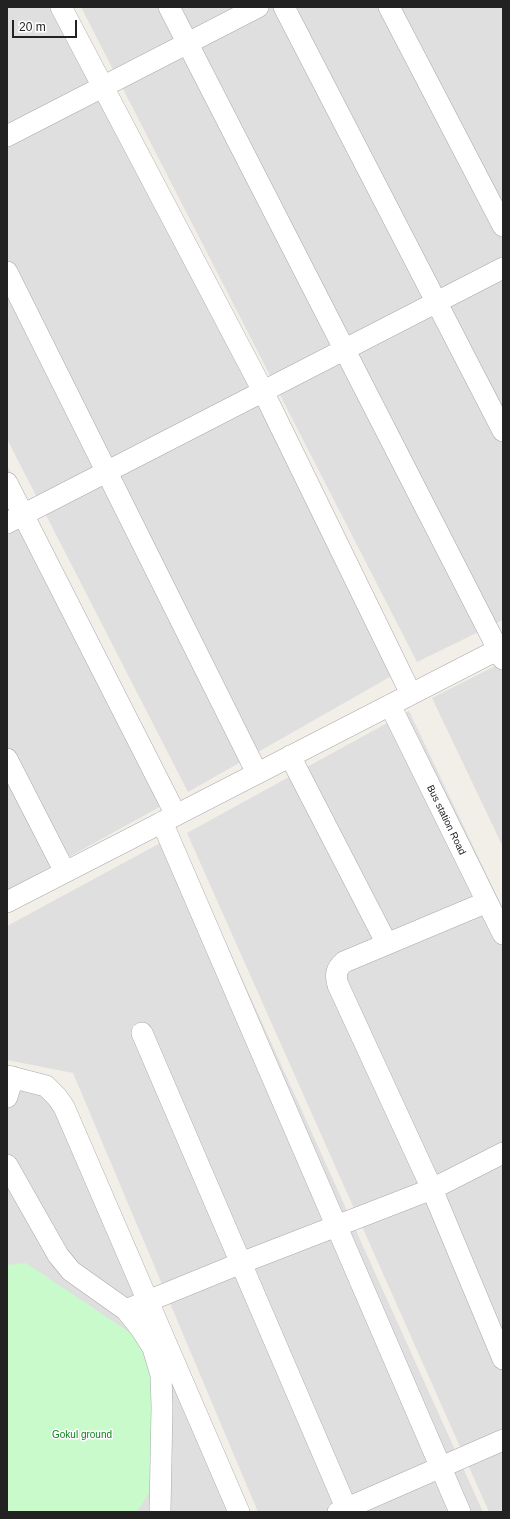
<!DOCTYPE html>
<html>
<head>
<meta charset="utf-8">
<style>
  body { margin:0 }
  #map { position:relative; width:510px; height:1519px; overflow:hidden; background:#f2efe9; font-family:Arial,sans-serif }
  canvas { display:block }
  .frame { position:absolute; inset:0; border:8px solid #222; pointer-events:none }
  .scale { position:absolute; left:12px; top:20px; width:65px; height:18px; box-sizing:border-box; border:2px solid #222; border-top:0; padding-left:5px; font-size:12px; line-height:14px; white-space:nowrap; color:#222; -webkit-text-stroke:3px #fff; paint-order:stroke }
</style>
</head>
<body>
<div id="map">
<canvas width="510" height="1519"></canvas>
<div class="frame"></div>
<div class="scale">20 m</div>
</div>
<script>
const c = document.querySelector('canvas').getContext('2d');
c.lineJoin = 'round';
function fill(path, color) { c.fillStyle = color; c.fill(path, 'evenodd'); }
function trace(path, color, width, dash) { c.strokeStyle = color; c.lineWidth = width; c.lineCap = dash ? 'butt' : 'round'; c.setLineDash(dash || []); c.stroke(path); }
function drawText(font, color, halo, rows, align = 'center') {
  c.font = font + ' Arial,sans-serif'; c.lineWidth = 3; c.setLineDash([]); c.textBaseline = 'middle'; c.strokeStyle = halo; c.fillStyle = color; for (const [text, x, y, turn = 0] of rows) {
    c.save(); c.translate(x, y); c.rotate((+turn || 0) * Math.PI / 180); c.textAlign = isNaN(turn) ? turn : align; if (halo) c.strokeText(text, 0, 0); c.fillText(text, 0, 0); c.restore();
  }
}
const residential = new Path2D(`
  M 7,7 L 73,7 L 409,666 L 188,792 L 7,439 Z
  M 81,7 L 503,7 L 503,620 L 417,662 Z
  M 7,465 L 176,798 L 7,891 Z
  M 503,662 L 503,847 L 432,698 Z
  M 409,711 L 503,909 L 503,1512 L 489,1512 L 187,833 Z
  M 177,834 L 483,1512 L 258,1512 L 73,1073 L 7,1060 L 7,926 Z
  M 7,1077 L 59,1095 L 242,1512 L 7,1512 Z`);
const park = new Path2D(`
  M 26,1263 L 153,1348 L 161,1474 L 137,1512 L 7,1512 L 7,1265 Z`);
const minor = new Path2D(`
  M 61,7 L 263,391 L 411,694
  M 169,7 L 503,659
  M 284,7 L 503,431
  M 389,7 L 503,226
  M 7,136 L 258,7
  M 7,272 L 257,773
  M 7,483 L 176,815
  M 7,523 L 503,268
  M 390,705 L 503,934
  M 290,756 L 387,944
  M 7,759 L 65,872
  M 162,822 L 460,1512
  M 7,902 L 503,647
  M 487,902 L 344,962 C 336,969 335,975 338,985 L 432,1189 L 503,1359
  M 142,1033 L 348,1512
  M 7,1076 L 46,1086 L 57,1097 L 64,1107 L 239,1512
  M 7,1097 L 13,1077
  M 7,1165 L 58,1255 L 71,1271 L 126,1310 L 141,1329 L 153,1348 L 161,1375 L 162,1407 L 160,1512
  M 126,1310 L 241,1263 L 432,1189 L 503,1153
  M 338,1512 L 503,1440`);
const streetNames = [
  ["Bus station Road",446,820,64]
];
const parkNames = [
  ["Gokul ground",82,1435]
];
fill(residential, '#e0dfdf');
fill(park, '#c8facc');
trace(minor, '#a9a9a9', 22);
trace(minor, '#fff', 21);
drawText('10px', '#222', '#fff', streetNames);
drawText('10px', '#0c8416', '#fff', parkNames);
</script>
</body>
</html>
